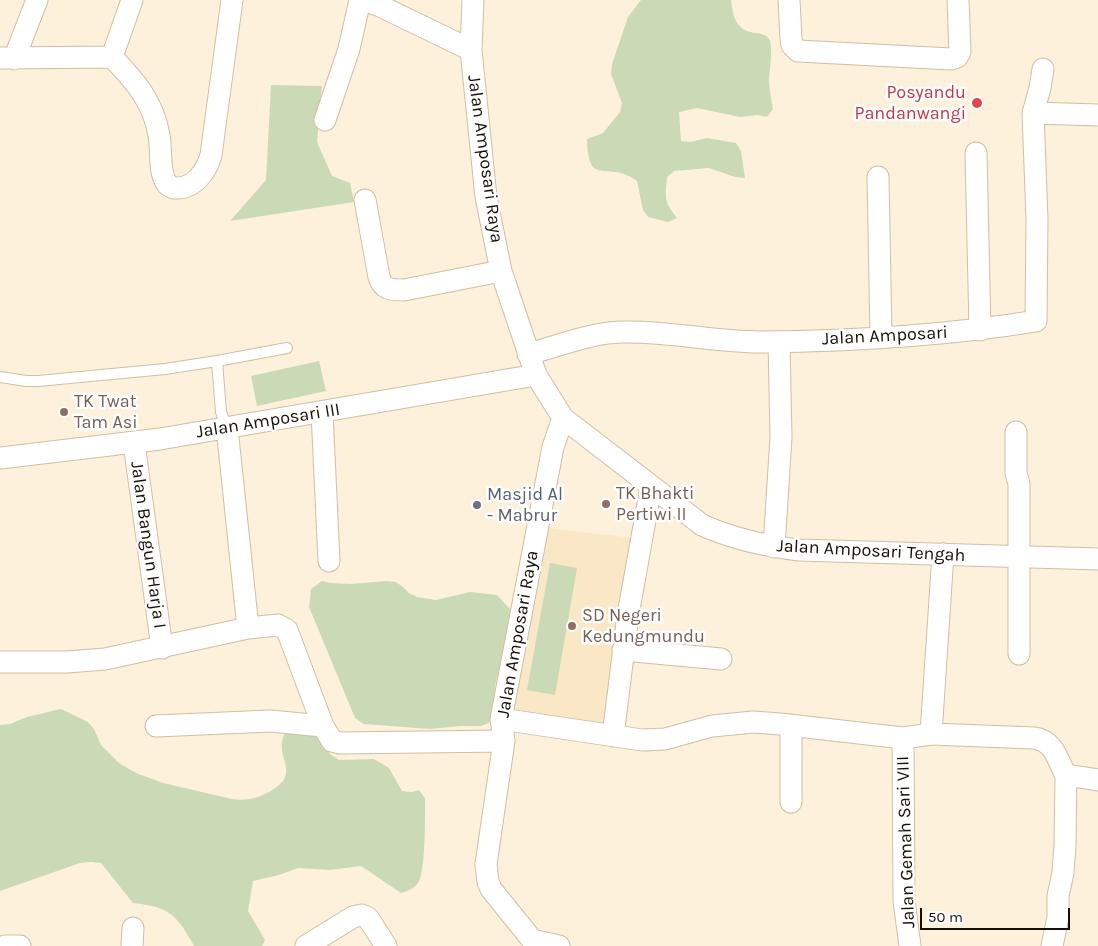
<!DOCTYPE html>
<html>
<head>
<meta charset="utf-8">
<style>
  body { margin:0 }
  #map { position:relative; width:1098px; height:946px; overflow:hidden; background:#fdf1db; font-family:Karla,sans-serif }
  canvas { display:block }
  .scale { position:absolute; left:920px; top:908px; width:150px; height:22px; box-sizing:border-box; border:2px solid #151007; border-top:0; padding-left:6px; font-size:15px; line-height:18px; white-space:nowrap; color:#151007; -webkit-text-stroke:4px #fff; paint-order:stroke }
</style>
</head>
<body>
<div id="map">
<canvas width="1098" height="946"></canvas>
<div class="scale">50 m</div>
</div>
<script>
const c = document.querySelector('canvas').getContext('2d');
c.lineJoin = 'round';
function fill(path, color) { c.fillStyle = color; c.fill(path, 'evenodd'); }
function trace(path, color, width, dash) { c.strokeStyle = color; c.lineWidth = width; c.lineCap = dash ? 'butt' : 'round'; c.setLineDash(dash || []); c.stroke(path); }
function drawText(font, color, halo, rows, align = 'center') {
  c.font = font + ' Karla,sans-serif'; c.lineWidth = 5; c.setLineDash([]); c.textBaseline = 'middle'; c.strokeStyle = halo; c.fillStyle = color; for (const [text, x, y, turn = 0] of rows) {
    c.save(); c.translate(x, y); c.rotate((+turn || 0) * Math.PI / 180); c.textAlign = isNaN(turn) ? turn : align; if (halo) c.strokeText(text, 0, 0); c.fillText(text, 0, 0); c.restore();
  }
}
const built = new Path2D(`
  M 539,527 L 633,538 L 607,730 L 508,714 Z`);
const green = new Path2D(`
  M 641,0 L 731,0 C 733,17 736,31 756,33 C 761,34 766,34 769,39 C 774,47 769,72 769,82 C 770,91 771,100 773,109 L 767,117 L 758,115 L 740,117 L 697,108 L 679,112 L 681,141 L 690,142 L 707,138 L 736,143 L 741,151 L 745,178 L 735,177 L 709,168 L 674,171 L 667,177 C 665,199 664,201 677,218 L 668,222 L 648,217 L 643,210 L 637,181 C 608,159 588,190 587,139 L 603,133 L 620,112 L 622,103 L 611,74 L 612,64 L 628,17 Z
  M 271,85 L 322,86 L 317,142 L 332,176 L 350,183 L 354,202 L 230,221 L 266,180 Z
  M 319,361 L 326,391 L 257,406 L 251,376 Z
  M 550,563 L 577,568 L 555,695 L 527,690 Z
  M 322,581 L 331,583 L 350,584 L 387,581 L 396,582 L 403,587 L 409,593 L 417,597 L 436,600 L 470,592 L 497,595 L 510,609 L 507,637 L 495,686 L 494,704 L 489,723 L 481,726 L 460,726 L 430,729 L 364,724 L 355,718 L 309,607 L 311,589 Z
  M 61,709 L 88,722 L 94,729 L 101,745 L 119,763 L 136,773 L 163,783 L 232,799 C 245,801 256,799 267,793 C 307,773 270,757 286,732 L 316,736 L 331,755 L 339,760 L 374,759 L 389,768 L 402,791 L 411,792 L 419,790 L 425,798 C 425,814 426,871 418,883 C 414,889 407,891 401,893 L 361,866 L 330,870 L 298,868 L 279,875 L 253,881 L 248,911 L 265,940 L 262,946 L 194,946 C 191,940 187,934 184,929 C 170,908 157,906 133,903 L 101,863 L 91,862 L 80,863 L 0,891 L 0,725 L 10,724 L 27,717 Z`);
const lane = new Path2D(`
  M 217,361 L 287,348
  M 0,377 L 26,381 L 38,381 L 165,369 L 217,361 L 221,412 L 227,428`);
const street = new Path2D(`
  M 363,0 L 378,5 L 471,50
  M 473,0 L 471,50 L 486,197 L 501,271 L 536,375 L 563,418 L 553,447 L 501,719 L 504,741 L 486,864 L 488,882 L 491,889 L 537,946
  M 789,0 L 791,39 L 792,45 L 798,51 L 951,59 L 957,57 L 960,52 L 958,0
  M 112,57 C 135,81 153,101 159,135 C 162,150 158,171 167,184 C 170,187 173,188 177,188 C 195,188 207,170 211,155 L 232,0
  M 112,57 L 132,0
  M 0,58 L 112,57
  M 14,59 L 37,0
  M 1033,113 L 1098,115
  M 325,120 L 349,49 L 360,0
  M 976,153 L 980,330
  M 878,177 L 881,337
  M 365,200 L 379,277 C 383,290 391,290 404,290 L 501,271
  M 528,354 C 559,346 592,332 624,332 C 670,331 715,342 760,342 C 852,341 945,336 1036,321 L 1037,219 L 1033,113 L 1040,88 L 1043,69
  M 322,412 L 329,561
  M 563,418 L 702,525 C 733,539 765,546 799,550 L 1098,559
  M 227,428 L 248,628
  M 1016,432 L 1016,473 L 1019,484 L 1019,654
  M 134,443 L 162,648
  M 0,458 L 160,439 L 536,375
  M 774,547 L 781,437 L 779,342
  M 623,650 L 721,659
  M 0,662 L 67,662 L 105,659 L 248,628 L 278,625 L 287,630 L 323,726 L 332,741 L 340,743 L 504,741
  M 501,719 L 642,740 L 665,739 L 712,726 L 753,722 L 780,724 L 903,738 L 931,734 L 1034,738 C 1055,741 1057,760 1066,775 L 1098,780
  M 791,725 L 791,802
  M 156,726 L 270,721 L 323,726
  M 931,734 L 943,554
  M 613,736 L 628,615 L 651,487
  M 903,738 L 904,901 L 910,946
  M 532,940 L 559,946
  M 5,946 L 20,946
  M 132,946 L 133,928
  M 306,946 L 353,917 L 362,915 L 368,918 L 386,946
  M 1052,946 L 1058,917 L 1058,896 L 1063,873 L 1065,845 L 1066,775`);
const markers = [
  [977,103,6,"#e0444e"],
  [64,412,5,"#8d6e63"],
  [606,504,5,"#8d6e63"],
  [477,505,5,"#6b7280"],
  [572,626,5,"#8d6e63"]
];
const healthNames = [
  ["Posyandu",966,93],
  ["Pandanwangi",966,114]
];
const streetNames = [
  ["Jalan Amposari Raya",485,159,82],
  ["Jalan Amposari",885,336,-3],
  ["Jalan Amposari III",268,421,-9],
  ["Jalan Bangun Harja I",148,545,82],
  ["Jalan Amposari Tengah",871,551,3],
  ["Jalan Amposari Raya",518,634,-80],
  ["Jalan Gemah Sari VIII",906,842,-92]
];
const educationNames = [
  ["TK Twat",74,402],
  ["Tam Asi",74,423],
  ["TK Bhakti",616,494],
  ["Pertiwi II",616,515],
  ["SD Negeri",582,616],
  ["Kedungmundu",582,637]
];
const worshipNames = [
  ["Masjid Al",487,495],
  ["- Mabrur",487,516]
];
fill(built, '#fae7c5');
fill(green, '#cadab6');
trace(lane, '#cebfa6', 12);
trace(street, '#cebfa6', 23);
trace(lane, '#fff', 10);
trace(street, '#fff', 21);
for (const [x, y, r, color] of markers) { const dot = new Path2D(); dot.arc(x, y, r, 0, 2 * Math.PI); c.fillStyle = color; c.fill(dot); trace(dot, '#fff', 2); }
drawText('18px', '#be3a42', '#fff', healthNames, 'right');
drawText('18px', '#151007', '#fff', streetNames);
drawText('18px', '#785e54', '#fff', educationNames, 'left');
drawText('18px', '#5b616d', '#fff', worshipNames, 'left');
</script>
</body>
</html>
